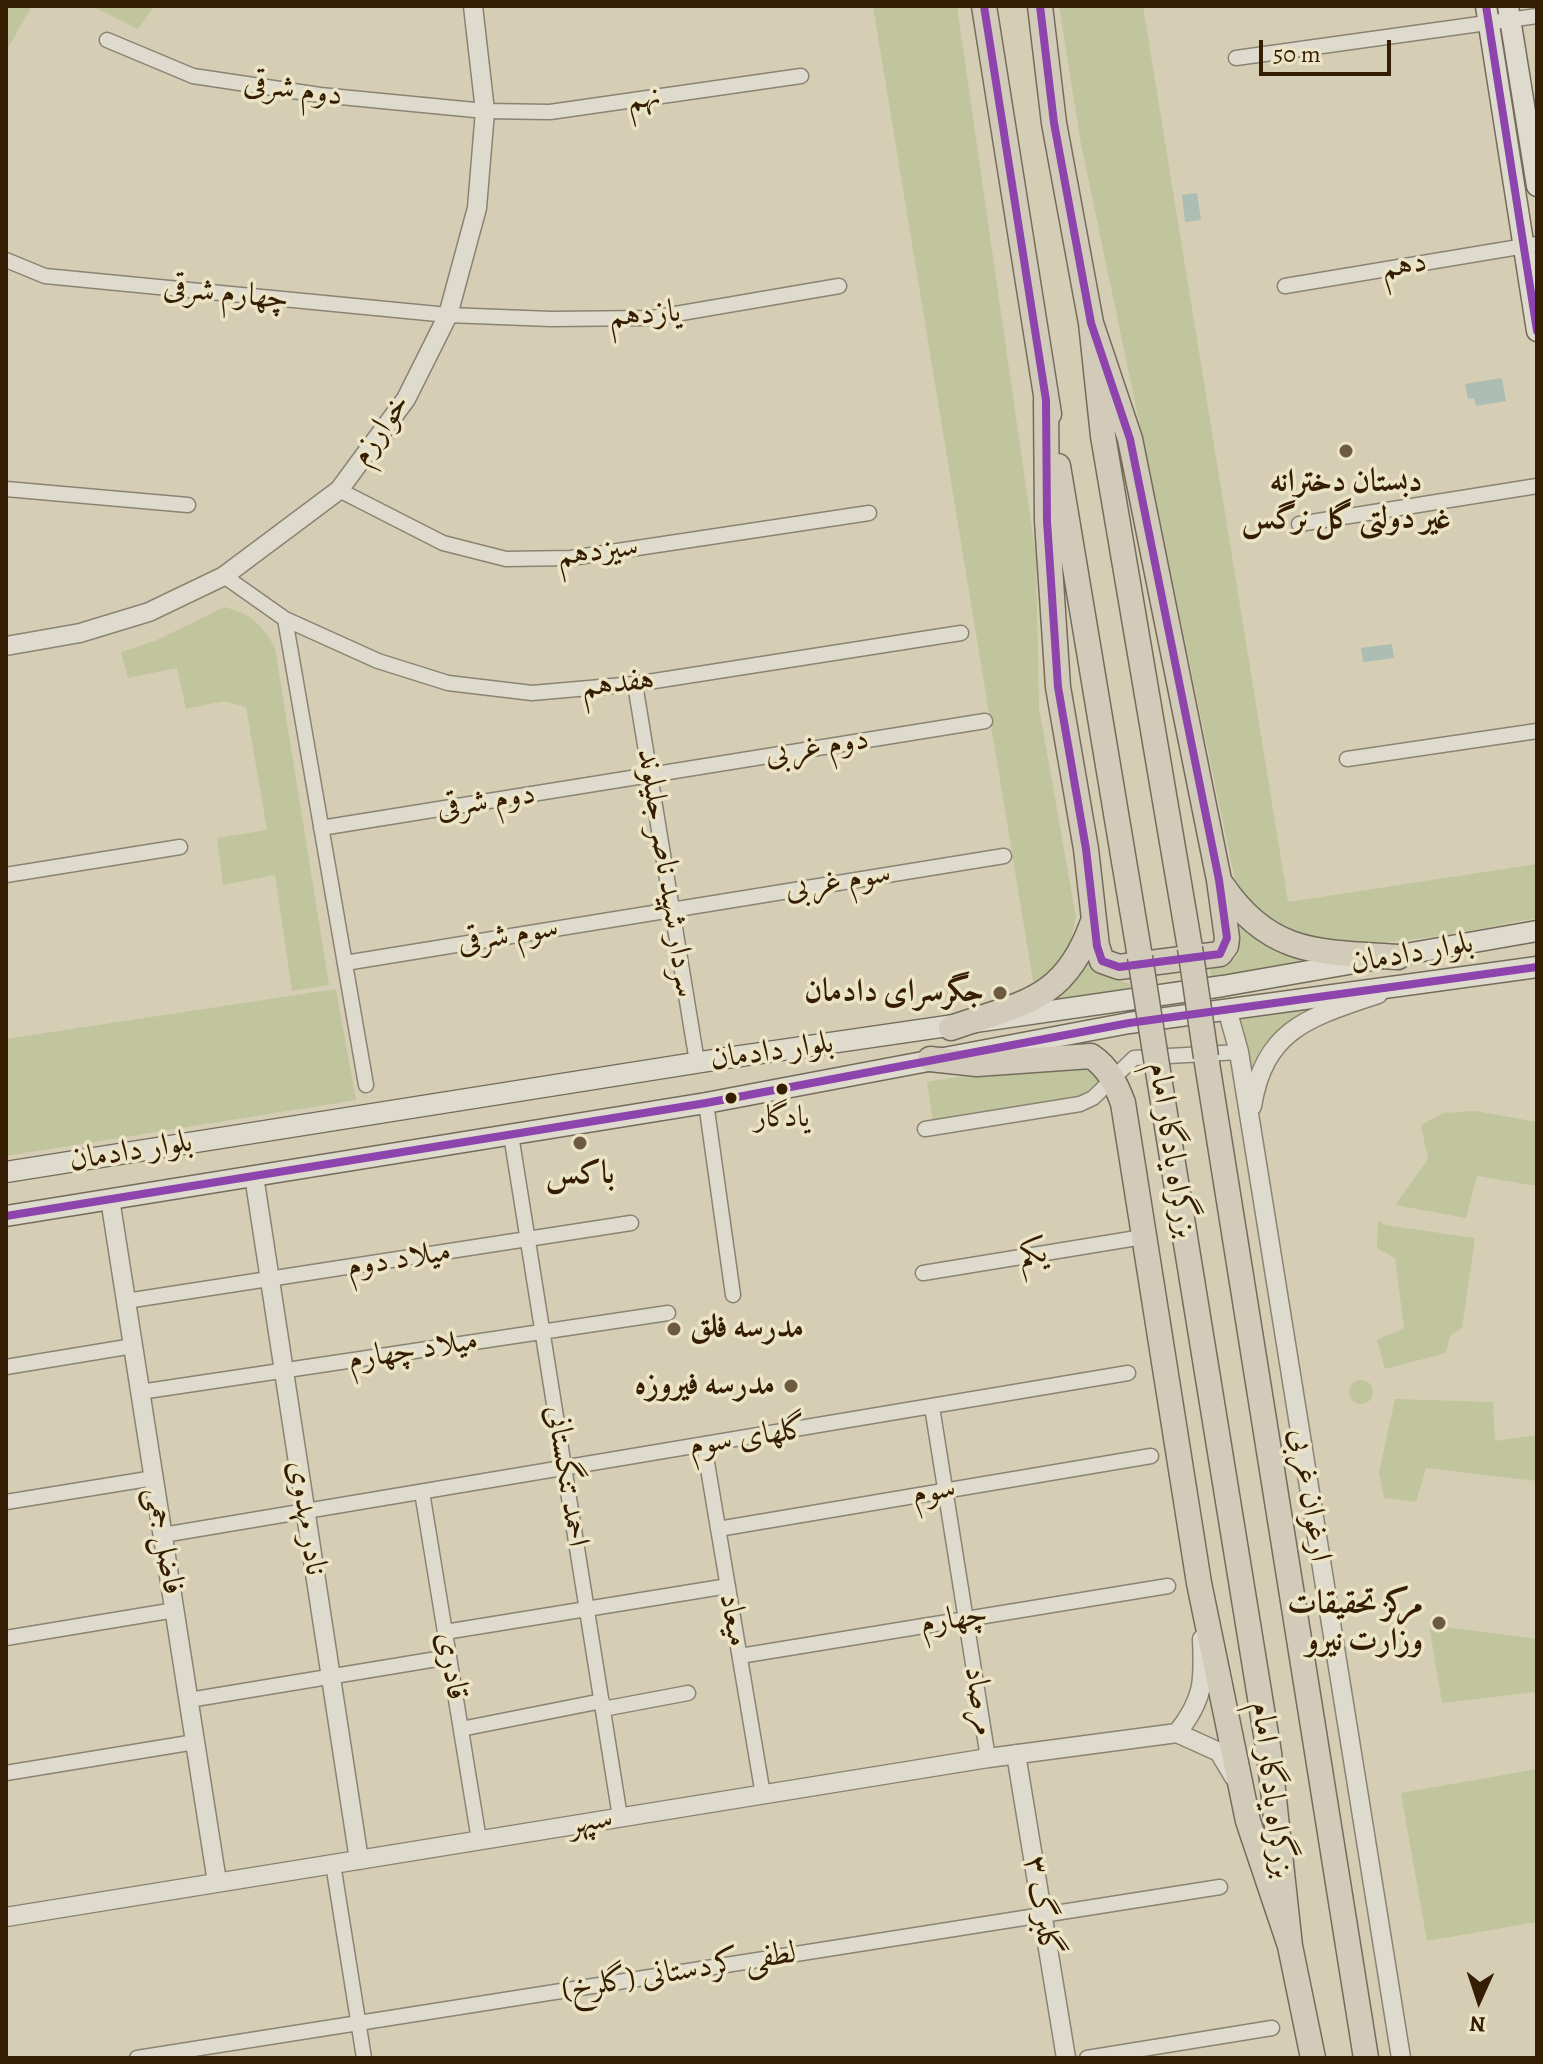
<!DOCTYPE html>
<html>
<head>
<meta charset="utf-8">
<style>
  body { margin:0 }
  #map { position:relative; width:1543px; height:2064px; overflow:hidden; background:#d5cdb4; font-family:Alegreya,serif }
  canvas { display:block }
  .frame { position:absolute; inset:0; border:8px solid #341d02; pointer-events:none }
  .north { position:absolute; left:1439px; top:1960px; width:80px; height:80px; -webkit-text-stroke:6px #ece4c6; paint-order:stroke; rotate:183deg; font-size:22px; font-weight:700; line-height:32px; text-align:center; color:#341d02 }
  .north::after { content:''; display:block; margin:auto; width:28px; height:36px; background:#341d02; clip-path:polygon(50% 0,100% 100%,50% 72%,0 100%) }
  .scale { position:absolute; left:1259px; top:40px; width:132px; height:36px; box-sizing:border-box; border:4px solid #341d02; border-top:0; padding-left:10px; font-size:24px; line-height:28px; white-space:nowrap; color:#341d02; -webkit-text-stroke:6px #ece4c6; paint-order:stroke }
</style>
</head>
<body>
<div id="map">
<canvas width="1543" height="2064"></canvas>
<div class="frame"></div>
<div class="north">N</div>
<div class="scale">50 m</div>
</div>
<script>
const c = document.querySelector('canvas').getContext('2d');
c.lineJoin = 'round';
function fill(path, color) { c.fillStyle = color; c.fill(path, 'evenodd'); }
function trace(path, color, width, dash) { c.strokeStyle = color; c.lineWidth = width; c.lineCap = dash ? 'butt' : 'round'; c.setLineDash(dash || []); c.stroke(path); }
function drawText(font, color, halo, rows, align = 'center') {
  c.font = font + ' Alegreya,Amiri,serif'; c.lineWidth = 7; c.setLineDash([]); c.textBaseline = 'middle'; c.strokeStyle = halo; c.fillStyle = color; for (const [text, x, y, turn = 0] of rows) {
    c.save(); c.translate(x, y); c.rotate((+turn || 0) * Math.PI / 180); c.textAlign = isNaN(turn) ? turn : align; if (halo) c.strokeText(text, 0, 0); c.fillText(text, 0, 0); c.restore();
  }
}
const green = new Path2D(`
  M 6,6 L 32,6 L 6,51 Z
  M 91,6 L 154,6 L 138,29 Z
  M 873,6 L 957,6 L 1036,557 L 1039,708 L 1076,917 L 1065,966 L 1043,987 L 1033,981 Z
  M 1059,6 L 1143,6 L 1288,902 L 1537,864 L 1537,918 C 1468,930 1315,969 1260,916 C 1250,906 1243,891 1235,880 L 1081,144 Z
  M 224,607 C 250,613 263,625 275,648 L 329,985 L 292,991 L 275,875 L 223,885 L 217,838 L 267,830 L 246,707 L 224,701 L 186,709 L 177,668 L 128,678 L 121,652 L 157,640 Z
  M 1233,912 L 1328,960 L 1211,978 L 1209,964 L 1235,959 L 1240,951 Z
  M 1088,954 L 1106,976 L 1130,984 L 1131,991 L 1028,1007 Z
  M 336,989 L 356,1100 L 6,1156 L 6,1039 Z
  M 1335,1003 L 1309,1012 L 1252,1086 L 1238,1018 Z
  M 1091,1065 L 1100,1081 L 1081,1097 L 933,1121 L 927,1082 L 1013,1068 Z
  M 1475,1111 L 1537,1122 L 1537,1186 L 1477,1176 L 1466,1218 L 1395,1205 L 1428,1159 L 1421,1125 L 1444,1113 Z
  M 1378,1220 L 1385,1225 L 1475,1238 L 1462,1328 L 1450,1336 L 1446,1353 L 1385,1369 L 1377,1340 L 1404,1328 L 1395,1258 L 1377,1248 Z
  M1349 1392a12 12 0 1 1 24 0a12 12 0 1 1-24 0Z
  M 1395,1399 L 1493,1402 L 1495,1441 L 1537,1435 L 1537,1481 L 1426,1468 L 1416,1502 L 1384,1498 L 1379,1473 Z
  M 1429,1625 L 1537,1639 L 1537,1692 L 1442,1703 Z
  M 1537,1769 L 1537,1922 L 1427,1941 L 1401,1793 Z`);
const water = new Path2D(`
  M 1197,193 L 1201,220 L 1185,222 L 1182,195 Z
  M 1502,378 L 1506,401 L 1476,406 L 1474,398 L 1468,399 L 1465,384 Z
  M 1392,644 L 1394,658 L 1363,662 L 1361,648 Z`);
const minor = new Path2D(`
  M 107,40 L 193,76 L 320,95 L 485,111 L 550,112 L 801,76
  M 1236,58 L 1537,16
  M 6,260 L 45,276 L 448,315 L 551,319 L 652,318 L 839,286
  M 1285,286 L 1537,244
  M 6,489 L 188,505
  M 339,490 L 443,543 L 506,559 L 571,558 L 869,513
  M 1299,524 L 1537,486
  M 224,576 L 285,619 L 378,661 L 448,683 L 532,693 L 635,684 L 961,633
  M 285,619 L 366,1085
  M 635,684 L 697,1062
  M 1347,759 L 1537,731
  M 321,828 L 985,721
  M 6,875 L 180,847
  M 345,963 L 1004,856
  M 706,1103 L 733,1295
  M 925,1129 L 1080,1104 L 1093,1098 L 1134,1058 L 1239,1052
  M 511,1135 L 620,1817
  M 923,1273 L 1143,1237
  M 126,1301 L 631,1223
  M 6,1367 L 133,1346
  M 140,1392 L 668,1313
  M 932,1407 L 988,1758
  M 704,1445 L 763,1795
  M 422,1492 L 479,1840
  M 6,1502 L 154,1478
  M 718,1529 L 1151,1456
  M 163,1535 L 1128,1373
  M 445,1632 L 728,1586
  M 6,1638 L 175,1610
  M 740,1656 L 1168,1586
  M 189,1700 L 449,1657
  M 603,1709 L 688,1693
  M 461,1729 L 602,1701
  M 6,1773 L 195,1742
  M 333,1864 L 364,2058
  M 137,2058 L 1220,1887
  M 1087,2058 L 1272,2028`);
const tertiary = new Path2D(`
  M 6,646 L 80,633 L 149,612 L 224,576 L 339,490 L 406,399 L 448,315 L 477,208 L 485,111 L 473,6
  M 1227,1009 L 1239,1052 L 1401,2058
  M 1252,1106 C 1265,1028 1310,1017 1378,994
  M 254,1176 L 359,1860
  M 110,1199 L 217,1882
  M 1177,1733 C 1204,1699 1204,1681 1202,1639
  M 1016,1754 L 1066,2058
  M 6,1917 L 988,1758 L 1177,1733 L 1219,1752 L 1234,1777`);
const secondary = new Path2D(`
  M 1486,6 L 1537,331
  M 1508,6 L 1537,186
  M 6,1172 L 720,1059 L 1223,986 L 1537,931
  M 6,1216 L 706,1103 L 1129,1023 L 1537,967`);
const trunk = new Path2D(`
  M 984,6 L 1049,414
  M 1040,6 L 1054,123 L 1091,323 L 1103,436 L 1190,948
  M 1046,400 L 1047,521 L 1058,687 L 1086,849 L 1097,946 L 1102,961 L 1119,967 L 1220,954 L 1226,946 L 1227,938 L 1219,880 L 1130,439 L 1091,323
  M 1058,466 L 1140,957
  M 1222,885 C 1270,956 1320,952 1398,957
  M 951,1028 C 1021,1003 1064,1002 1092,924
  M 1206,1057 L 1366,2058
  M 930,1059 L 977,1064 L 1091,1056 C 1108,1067 1116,1084 1123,1103 L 1199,1583 L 1248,1821 L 1290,1946
  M 1157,1065 L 1269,1753 L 1290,1946 L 1313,2058`);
const trunkBridge = new Path2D(`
  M 1190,948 L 1206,1057
  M 1140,957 L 1157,1065`);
const bus1 = new Path2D(`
  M 984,6 L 1046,400 L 1047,521 L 1058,687 L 1086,849 L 1097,946 L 1102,961 L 1119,967 L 1220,954 L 1227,938 L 1219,880 L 1130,439 L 1091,323 L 1054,123 L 1040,6
  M 1486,6 L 1537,331
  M 6,1216 L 706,1103 L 1129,1023 L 1537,967`);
const markers = [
  [1346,451,8,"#6c5b40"],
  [1000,993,8,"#6c5b40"],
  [782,1089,7,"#341d02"],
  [731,1098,7,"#341d02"],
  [580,1143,8,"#6c5b40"],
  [674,1329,8,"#6c5b40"],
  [791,1386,8,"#6c5b40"],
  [1439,1623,8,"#6c5b40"]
];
const busNames = [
  ["یادگار",782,1119]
];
const streetNames = [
  ["دوم شرقی",293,90,8],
  ["نهم",644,99,-8],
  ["دهم",1404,266,-10],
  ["چهارم شرقی",226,294,6],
  ["یازدهم",645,315,-4],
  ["خوارزم",381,430,-55],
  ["سیزدهم",598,552,-7],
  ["هفدهم",618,684,-6],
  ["دوم غربی",817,748,-9],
  ["دوم شرقی",486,802,-9],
  ["سردار شهید ناصر جلیلوند",666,873,81],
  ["سوم غربی",838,882,-9],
  ["سوم شرقی",508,936,-9],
  ["بلوار دادمان",1412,954,-10],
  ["بلوار دادمان",772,1052,-8],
  ["بزرگراه یادگار امام",1171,1150,81],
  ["بلوار دادمان",131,1152,-9],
  ["یکم",1033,1255,-9],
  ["میلاد دوم",399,1260,-9],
  ["میلاد چهارم",413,1351,-9],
  ["گلهای سوم",748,1438,-9],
  ["احمد تنگستانی",566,1476,81],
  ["سوم",934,1492,-10],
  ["ارغوان غربی",1309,1495,81],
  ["نادر مهدوی",306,1518,81],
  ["فاضل جمی",164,1541,81],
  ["میعاد",733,1620,80],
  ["چهارم",954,1620,-9],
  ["قادری",451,1666,81],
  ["مرصاد",979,1701,81],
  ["بزرگراه یادگار امام",1271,1790,83],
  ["سپهر",591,1822,-9],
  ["گلبرگ ۳",1041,1906,81],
  ["لطفی کردستانی (گلرخ)",679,1972,-9]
];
const poiNames = [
  ["دبستان دخترانه",1346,483,"center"],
  ["غیر دولتی گل نرگس",1346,520,"center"],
  ["جگرسرای دادمان",984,993],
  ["باکس",580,1175,"center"],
  ["مدرسه فلق",690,1329,"left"],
  ["مدرسه فیروزه",775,1386],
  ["مرکز تحقیقات",1423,1605],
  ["وزارت نیرو",1423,1642]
];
fill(green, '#c1c59d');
fill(water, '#acbdb3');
trace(minor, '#8b8372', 17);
trace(tertiary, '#8b8372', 21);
trace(secondary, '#746c5b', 23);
trace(trunk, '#746c5b', 27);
trace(minor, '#dedbce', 14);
trace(tertiary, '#dedbce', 18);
trace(secondary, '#dedbce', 20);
trace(trunk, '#d2cbba', 24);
trace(trunkBridge, '#746c5b', 27, []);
trace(trunkBridge, '#d2cbba', 24);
trace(bus1, '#8e44ad', 8);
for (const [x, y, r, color] of markers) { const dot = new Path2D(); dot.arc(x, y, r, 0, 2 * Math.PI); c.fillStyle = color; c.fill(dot); trace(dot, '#ece4c6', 3); }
drawText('30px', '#341d02', '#ece4c6', busNames);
drawText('32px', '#341d02', '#ece4c6', streetNames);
drawText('bold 32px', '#341d02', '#ece4c6', poiNames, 'right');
</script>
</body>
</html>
